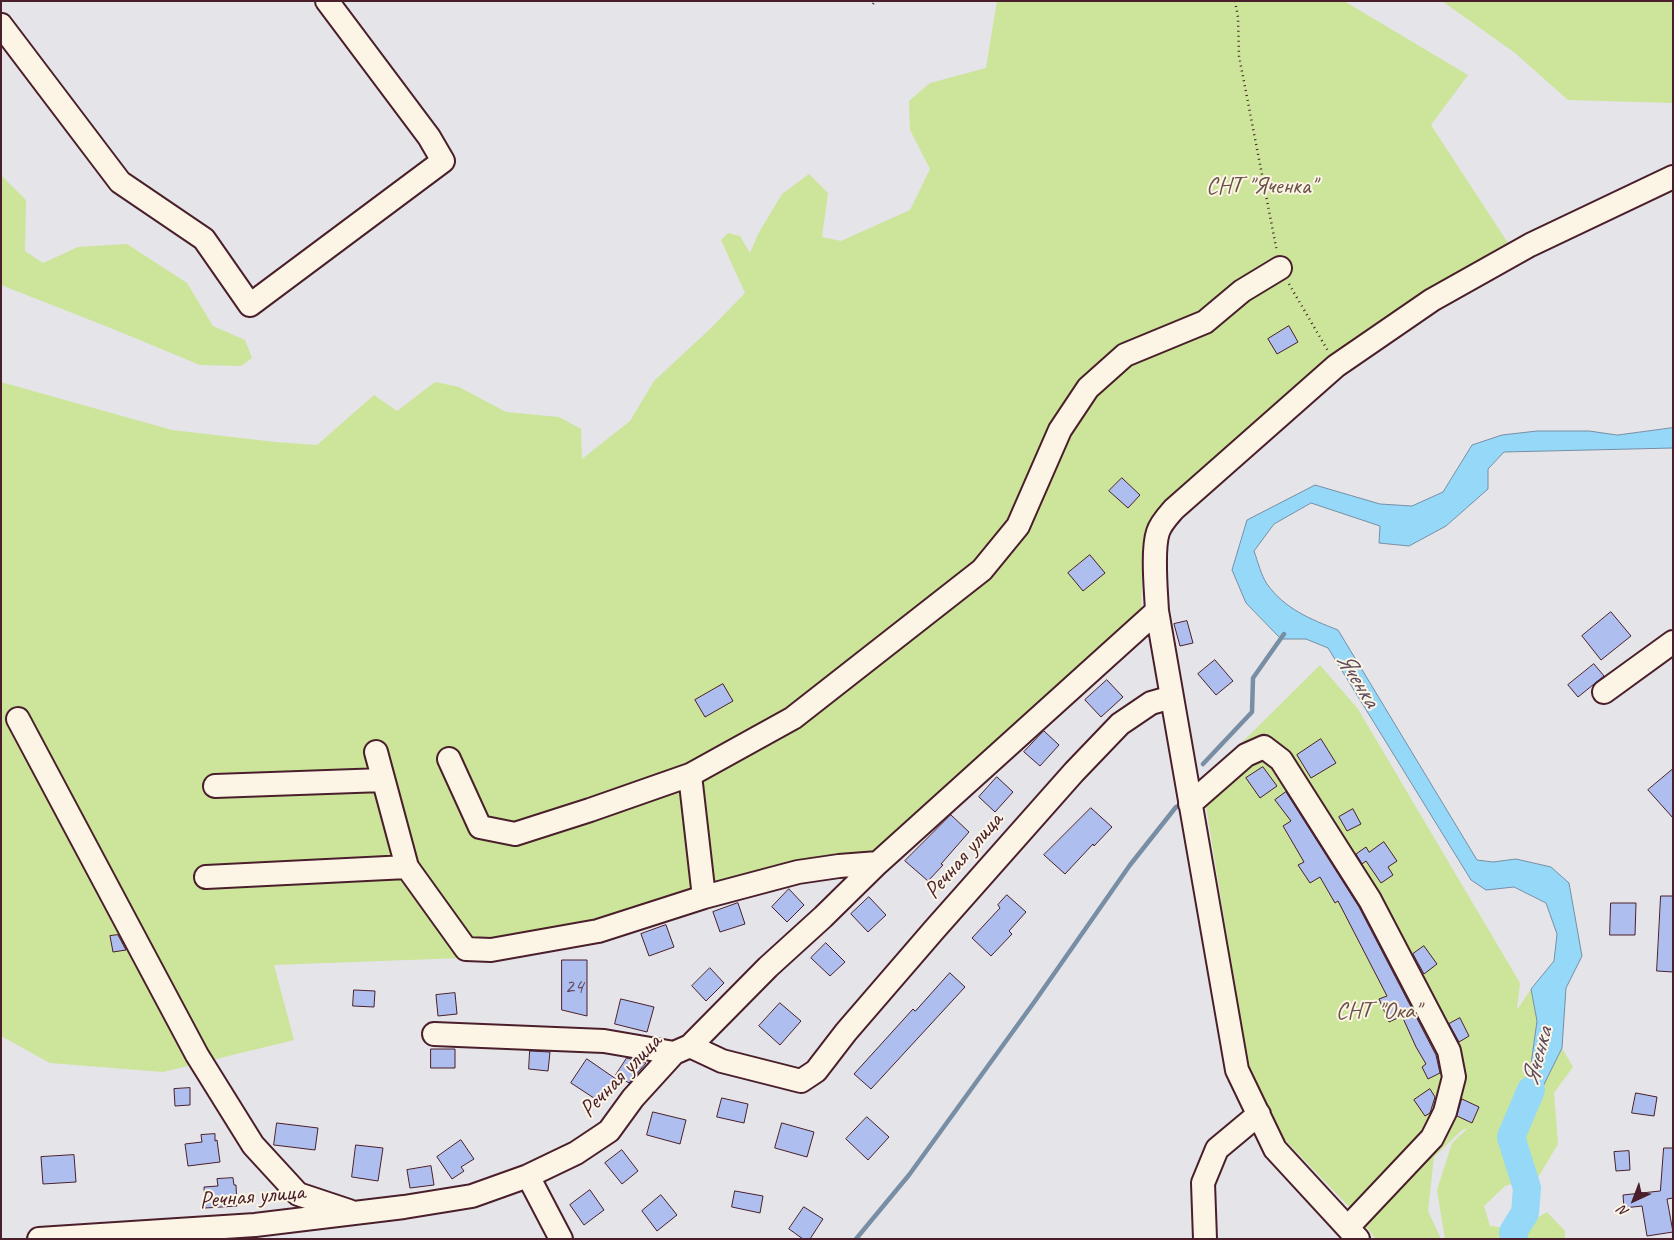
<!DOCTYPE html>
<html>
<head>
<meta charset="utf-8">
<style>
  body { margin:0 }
  #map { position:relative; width:1674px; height:1240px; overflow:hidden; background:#e5e4e8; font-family:Caveat,sans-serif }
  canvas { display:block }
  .frame { position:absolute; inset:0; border:2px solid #4a1f2b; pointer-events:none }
  .north { position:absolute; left:1609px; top:1175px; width:50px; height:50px; -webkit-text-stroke:4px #fcf5e5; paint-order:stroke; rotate:223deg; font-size:14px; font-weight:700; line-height:20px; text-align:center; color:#4a1f2b }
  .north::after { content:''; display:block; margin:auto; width:18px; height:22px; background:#4a1f2b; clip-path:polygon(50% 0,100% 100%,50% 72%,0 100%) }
</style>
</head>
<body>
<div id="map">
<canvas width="1674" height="1240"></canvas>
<div class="frame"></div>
<div class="north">N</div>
</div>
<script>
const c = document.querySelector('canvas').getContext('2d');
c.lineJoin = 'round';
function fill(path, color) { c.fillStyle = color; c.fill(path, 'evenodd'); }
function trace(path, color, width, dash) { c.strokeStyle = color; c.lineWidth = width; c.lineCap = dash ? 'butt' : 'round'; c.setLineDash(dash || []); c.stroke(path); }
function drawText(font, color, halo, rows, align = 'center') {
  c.font = font + ' Caveat,sans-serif'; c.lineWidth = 4; c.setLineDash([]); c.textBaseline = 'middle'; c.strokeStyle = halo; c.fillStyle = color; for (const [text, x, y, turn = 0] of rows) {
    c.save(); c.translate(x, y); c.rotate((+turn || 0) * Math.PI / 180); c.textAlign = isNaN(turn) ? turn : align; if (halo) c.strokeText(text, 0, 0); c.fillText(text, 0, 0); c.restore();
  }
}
const green = new Path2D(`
  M 997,1 L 1344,1 L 1468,75 L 1431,125 L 1508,243 L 1329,360 L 1160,506 L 1143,555 L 1141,614 L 878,854 L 462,958 L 274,965 L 294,1040 L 163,1072 L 50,1063 L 1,1036 L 1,382 L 172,430 L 275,442 L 317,445 L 374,395 L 397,411 L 435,382 L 459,387 L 506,412 L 559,417 L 581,429 L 582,459 L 630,421 L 654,381 L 710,329 L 745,293 L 721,240 L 728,233 L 740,236 L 750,253 L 758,234 L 782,194 L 809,174 L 828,193 L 822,237 L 841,241 L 910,210 L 930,169 L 910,130 L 909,101 L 930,83 L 986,68 Z
  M 1442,1 L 1673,1 L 1673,103 L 1568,100 L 1515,53 Z
  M 1,175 L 26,200 L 25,251 L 43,263 L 78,247 L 127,244 L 187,283 L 213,326 L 245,340 L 252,358 L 241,366 L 200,365 L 113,329 L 1,285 Z
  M 1320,665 L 1358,709 L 1520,983 L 1517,1010 L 1531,989 L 1537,1021 L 1531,1064 L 1514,1111 L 1520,1134 L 1562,1048 L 1573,1067 L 1554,1093 L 1558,1144 L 1539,1176 L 1505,1186 L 1484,1206 L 1490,1226 L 1518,1229 L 1547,1212 L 1565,1231 L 1565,1239 L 1445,1239 L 1437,1190 L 1452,1143 L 1468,1128 L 1462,1130 L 1434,1157 L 1428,1211 L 1441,1239 L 1376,1239 L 1353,1211 L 1285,1140 L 1249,1072 L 1202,782 Z`);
const water = new Path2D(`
  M 1673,428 L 1673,448 L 1504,452 L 1488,469 L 1488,489 L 1446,526 L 1409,546 L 1379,543 L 1380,526 L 1311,503 L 1274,524 L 1254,551 C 1258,562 1261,575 1267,584 C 1285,609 1310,619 1338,630 L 1477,860 L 1493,862 L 1516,859 L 1551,867 L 1569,883 L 1582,956 L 1566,988 L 1562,1048 L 1519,1135 L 1514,1111 L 1531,1064 L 1537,1021 L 1531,989 L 1554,961 L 1557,934 L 1546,903 L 1514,887 L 1486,890 L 1471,880 L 1328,648 L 1306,639 L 1281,639 L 1246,603 L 1232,570 L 1247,520 L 1315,485 L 1380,504 L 1412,506 L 1443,492 L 1472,445 L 1502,435 L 1537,431 L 1589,431 L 1617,435 Z`);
const stream = new Path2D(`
  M 1203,764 L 1252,712 L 1253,678 L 1284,634
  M 856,1239 L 909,1175 L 1035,1001 L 1130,865 L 1176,807 L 1183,804`);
const river = new Path2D(`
  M 1514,1239 L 1513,1232 L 1525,1213 L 1527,1188 L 1511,1137 L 1531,1090`);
const building = new Path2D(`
  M 1289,326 L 1298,342 L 1277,354 L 1268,339 Z
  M 1122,478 L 1140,495 L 1128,508 L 1109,491 Z
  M 1090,555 L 1105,573 L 1083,591 L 1068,573 Z
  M 1611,612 L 1631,636 L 1601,660 L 1582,636 Z
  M 1187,621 L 1193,643 L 1180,646 L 1174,624 Z
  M 1215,660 L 1233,681 L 1216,695 L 1198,674 Z
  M 1594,664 L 1604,676 L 1578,697 L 1568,685 Z
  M 1107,680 L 1123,697 L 1101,717 L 1085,700 Z
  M 723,684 L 733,701 L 705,717 L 695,700 Z
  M 1044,731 L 1059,745 L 1040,766 L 1024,752 Z
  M 1321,739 L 1336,763 L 1311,778 L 1297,755 Z
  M 1263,767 L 1277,786 L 1260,798 L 1246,778 Z
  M 1673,769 L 1673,818 L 1648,790 Z
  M 997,777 L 1013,792 L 995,812 L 979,797 Z
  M 1286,792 L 1359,907 L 1436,1055 L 1440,1073 L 1428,1079 L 1422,1067 L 1426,1064 L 1416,1047 L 1402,1016 L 1389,1022 L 1379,999 L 1387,996 L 1338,901 L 1335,903 L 1320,877 L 1310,883 L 1298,865 L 1304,862 L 1283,826 L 1291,821 L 1275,800 Z
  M 1091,808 L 1112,827 L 1094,846 L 1093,844 L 1065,874 L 1044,855 Z
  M 1353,809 L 1361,824 L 1347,831 L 1339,817 Z
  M 951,815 L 969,832 L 941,864 L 943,865 L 928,881 L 905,861 Z
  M 1384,842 L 1397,861 L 1388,867 L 1393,875 L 1381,883 L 1366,861 L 1362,864 L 1356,854 L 1366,847 L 1369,852 Z
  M 789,889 L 804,905 L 787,922 L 772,907 Z
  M 1007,895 L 1026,912 L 1009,931 L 1012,934 L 991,956 L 972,938 L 1000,908 L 998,905 Z
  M 1661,896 L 1673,896 L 1673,972 L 1657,971 Z
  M 869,897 L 886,915 L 868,932 L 851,914 Z
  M 738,903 L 745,924 L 720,932 L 713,912 Z
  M 1611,903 L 1636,903 L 1635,935 L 1610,935 Z
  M 666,925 L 674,947 L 649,956 L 641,934 Z
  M 118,935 L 126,950 L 113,952 L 110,936 Z
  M 826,943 L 845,962 L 830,976 L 811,958 Z
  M 1424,946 L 1437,964 L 1424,974 L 1413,954 Z
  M 562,960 L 587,960 L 587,1016 L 562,1010 Z
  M 710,968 L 724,983 L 706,1001 L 692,986 Z
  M 950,973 L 965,987 L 871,1089 L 854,1074 L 913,1009 L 915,1011 Z
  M 354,990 L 375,991 L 374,1007 L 353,1006 Z
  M 455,993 L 457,1014 L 438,1016 L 436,995 Z
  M 621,999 L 654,1007 L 647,1032 L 615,1024 Z
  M 780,1003 L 801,1021 L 780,1045 L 759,1026 Z
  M 1460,1018 L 1469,1036 L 1459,1042 L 1449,1024 Z
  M 431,1049 L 455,1049 L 455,1068 L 431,1068 Z
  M 530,1051 L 550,1052 L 548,1071 L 529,1069 Z
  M 627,1058 L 646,1063 L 629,1083 L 616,1075 Z
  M 587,1059 L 616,1079 L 600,1102 L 571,1083 Z
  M 190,1088 L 190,1105 L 175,1106 L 174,1089 Z
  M 1430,1089 L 1435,1097 L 1430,1113 L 1425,1116 L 1414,1100 Z
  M 1636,1093 L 1657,1097 L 1654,1116 L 1632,1113 Z
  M 722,1098 L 748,1104 L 744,1123 L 717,1117 Z
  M 1462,1099 L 1479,1107 L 1472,1123 L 1457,1116 Z
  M 653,1112 L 686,1120 L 680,1144 L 647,1135 Z
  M 867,1117 L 889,1137 L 868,1160 L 846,1139 Z
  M 277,1123 L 318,1128 L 315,1150 L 274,1145 Z
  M 782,1123 L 814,1132 L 807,1157 L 775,1148 Z
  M 215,1134 L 215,1141 L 217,1140 L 220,1162 L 188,1166 L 185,1144 L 202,1142 L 201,1135 Z
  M 461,1140 L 474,1159 L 461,1167 L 464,1171 L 452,1179 L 437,1157 Z
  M 356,1145 L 383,1148 L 378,1181 L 352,1177 Z
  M 1664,1148 L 1673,1148 L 1673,1198 L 1667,1199 L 1673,1232 L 1647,1236 L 1642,1206 L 1624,1208 L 1623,1195 L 1660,1191 Z
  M 622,1150 L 638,1171 L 622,1184 L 605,1163 Z
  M 1629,1151 L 1630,1170 L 1616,1171 L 1614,1152 Z
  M 74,1155 L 76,1182 L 43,1184 L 41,1157 Z
  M 431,1166 L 434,1185 L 410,1188 L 407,1170 Z
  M 233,1178 L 234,1185 L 236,1185 L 237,1206 L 205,1208 L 204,1187 L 218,1186 L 217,1179 Z
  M 590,1190 L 604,1210 L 584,1225 L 570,1205 Z
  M 735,1191 L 763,1196 L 760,1213 L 732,1207 Z
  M 661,1195 L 677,1215 L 657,1231 L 642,1211 Z
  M 804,1207 L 823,1219 L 810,1239 L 803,1239 L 789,1229 Z`);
const path = new Path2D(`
  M 1235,1 L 1238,17 L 1239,56 L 1277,252
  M 873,4 L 875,1
  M 1289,284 L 1328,351`);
const minor = new Path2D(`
  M 1,25 L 120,182 L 204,239 L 250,305 L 443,161 L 429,137 L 327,1
  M 1604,692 L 1673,642
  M 18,719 L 197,1055 L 253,1145 L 298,1194 L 349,1211
  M 376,752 L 407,867 L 466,949 L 491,950 L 598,931 L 704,897 L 798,872 L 839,866 L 878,863
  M 449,759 L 480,827 L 515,834 L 590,810 L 690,775 L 793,718 L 982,570 L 1018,526 L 1060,430 L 1088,388 L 1125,355 L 1205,322 L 1242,291 L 1280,268
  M 690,775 L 704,897
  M 215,786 L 383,780
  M 1190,804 L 1246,755 L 1264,747 L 1281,760 L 1370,900 L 1449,1051 L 1454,1077 L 1445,1112 L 1432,1138 L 1348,1227
  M 206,877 L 407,867
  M 434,1034 L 604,1041 L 674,1053
  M 690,1046 L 722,1061 L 801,1081 L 816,1071 L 846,1032 L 934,930 L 1074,772 L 1120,724 L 1151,703 L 1172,697
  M 528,1176 L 561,1239
  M 39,1239 L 255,1225 L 404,1207 L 472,1196 L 528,1176 L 576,1153 L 609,1131 L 633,1098 L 674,1053 L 690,1046 L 768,967 L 823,917 L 878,863 L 1157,611
  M 1205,1239 L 1203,1183 L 1217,1149 L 1259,1114
  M 1358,1239 L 1275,1149 L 1237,1070 L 1157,611 C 1156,590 1152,550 1158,532 C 1161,523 1168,516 1174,509 L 1336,366 L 1432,300 L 1530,245 L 1673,177`);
const numberNames = [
  ["24",574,987]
];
const parkNames = [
  ["СНТ \"Яченка\"",1261,187],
  ["СНТ \"Ока\"",1378,1012]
];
const streetNames = [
  ["Речная улица",964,856,-49],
  ["Речная улица",621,1076,-46],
  ["Речная улица",252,1197,-5]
];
const waterNames = [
  ["Яченка",1357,680,58],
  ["Яченка",1538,1057,-75]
];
fill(green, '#cce59a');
fill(water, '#95d8f7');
trace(water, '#778ea5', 1);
trace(stream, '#778ea5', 4.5);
trace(river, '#95d8f7', 28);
fill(building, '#aebeee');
trace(building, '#4a1f2b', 1);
trace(minor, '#4a1f2b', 26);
trace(path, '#4a1f2b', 2.5, [1, 4]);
trace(minor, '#fcf5e5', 22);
drawText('21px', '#63475c', null, numberNames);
drawText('24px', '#6a5047', '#fcf5e5', parkNames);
drawText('24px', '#4a1f2b', '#fcf5e5', streetNames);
drawText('italic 25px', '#5d4d5e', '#fcf5e5', waterNames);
</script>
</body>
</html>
